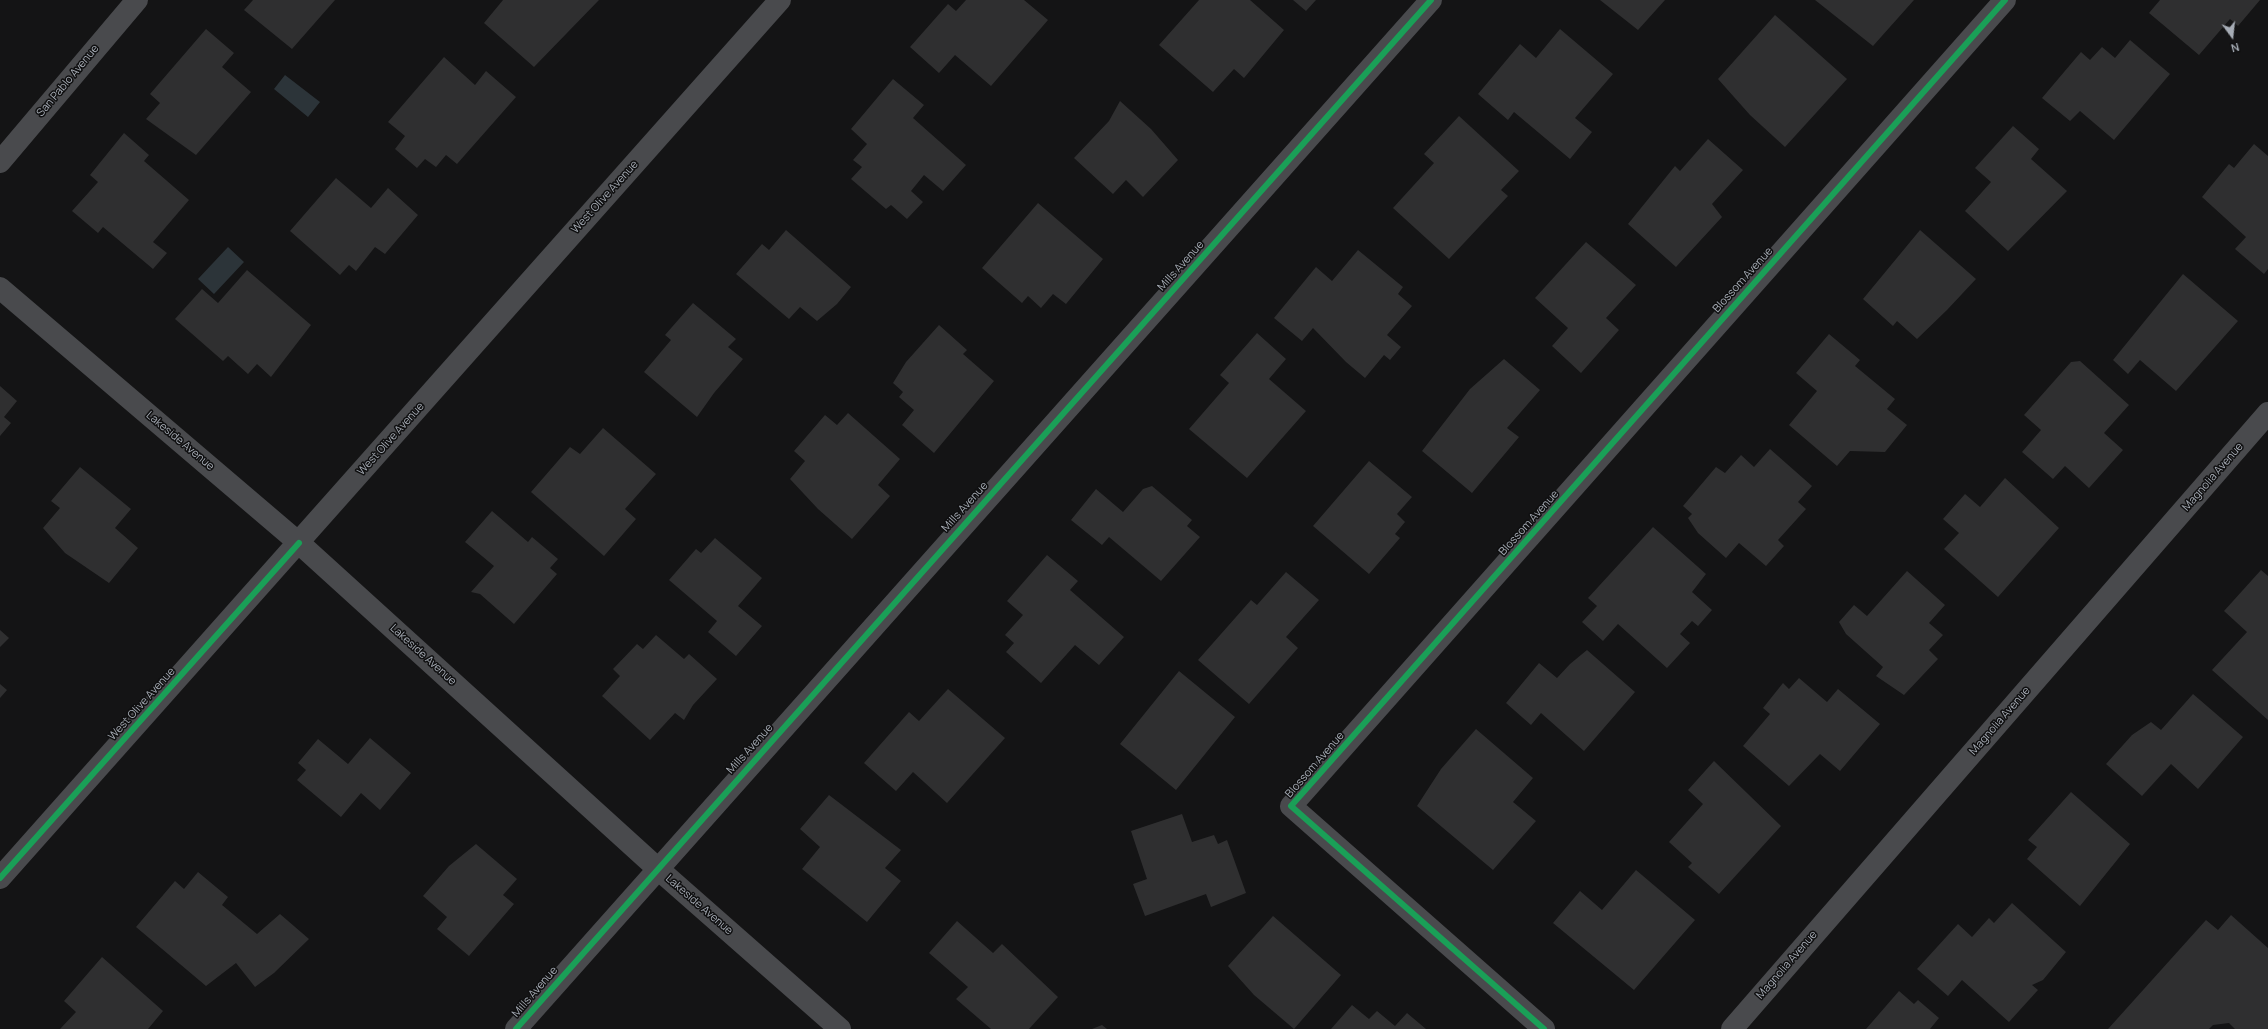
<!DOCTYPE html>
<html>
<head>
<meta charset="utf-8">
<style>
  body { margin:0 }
  #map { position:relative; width:2268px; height:1029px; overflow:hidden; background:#141415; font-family:Manrope,sans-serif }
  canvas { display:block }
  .north { position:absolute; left:2212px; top:16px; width:40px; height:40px; -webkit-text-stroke:3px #0f0f10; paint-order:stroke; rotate:165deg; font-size:11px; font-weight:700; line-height:16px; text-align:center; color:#a6acb5 }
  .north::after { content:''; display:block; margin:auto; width:14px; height:18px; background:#a6acb5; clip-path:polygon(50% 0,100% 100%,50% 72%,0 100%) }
</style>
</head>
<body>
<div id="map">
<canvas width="2268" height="1029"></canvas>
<div class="north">N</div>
</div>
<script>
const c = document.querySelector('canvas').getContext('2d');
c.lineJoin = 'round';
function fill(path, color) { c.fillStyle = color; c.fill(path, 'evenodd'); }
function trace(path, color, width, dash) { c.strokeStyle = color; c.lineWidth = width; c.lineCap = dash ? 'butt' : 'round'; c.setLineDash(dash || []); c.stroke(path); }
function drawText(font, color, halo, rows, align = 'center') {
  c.font = font + ' Manrope,sans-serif'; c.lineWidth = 3; c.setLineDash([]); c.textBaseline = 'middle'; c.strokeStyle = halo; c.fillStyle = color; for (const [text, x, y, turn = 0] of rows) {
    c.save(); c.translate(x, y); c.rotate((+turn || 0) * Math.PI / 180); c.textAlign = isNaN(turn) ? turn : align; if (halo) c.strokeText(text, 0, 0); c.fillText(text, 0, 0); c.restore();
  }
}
const water = new Path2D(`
  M 285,75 L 320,102 L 308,117 L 274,89 Z
  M 228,247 L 244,262 L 214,294 L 198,279 Z`);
const building = new Path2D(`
  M 253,0 L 335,0 L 292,49 L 244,10 Z
  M 503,0 L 599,0 L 534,67 L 484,23 Z
  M 966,0 L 1024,0 L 1048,20 L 991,86 L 955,55 L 939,73 L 910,47 L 948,4 L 956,11 Z
  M 1199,0 L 1250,0 L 1284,30 L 1244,78 L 1234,69 L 1213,92 L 1159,45 Z
  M 1293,0 L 1316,0 L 1306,11 Z
  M 1600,0 L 1665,0 L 1638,30 Z
  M 1815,0 L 1914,0 L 1873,46 Z
  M 2160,0 L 2260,0 L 2238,26 L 2230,19 L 2199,55 L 2149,13 Z
  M 1775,15 L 1847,79 L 1785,147 L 1750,115 L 1718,79 Z
  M 206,29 L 234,53 L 222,67 L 251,92 L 196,155 L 146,119 L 160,103 L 150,94 Z
  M 1560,29 L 1613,74 L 1575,118 L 1592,132 L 1570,159 L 1514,112 L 1508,120 L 1478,94 L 1520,44 L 1536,58 Z
  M 2130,40 L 2170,74 L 2114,140 L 2080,111 L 2070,121 L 2042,98 L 2081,52 L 2090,60 L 2102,47 L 2115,58 Z
  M 444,57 L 475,85 L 486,71 L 516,97 L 457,164 L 446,155 L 436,167 L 425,159 L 417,168 L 395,149 L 405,136 L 388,122 Z
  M 893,79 L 924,105 L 913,118 L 966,165 L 943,191 L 924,175 L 911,191 L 923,202 L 907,219 L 891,205 L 886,209 L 851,179 L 862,167 L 853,160 L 867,144 L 851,129 Z
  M 1120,101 L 1151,129 L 1178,160 L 1143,197 L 1126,180 L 1113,194 L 1074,158 L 1109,121 Z
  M 1459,116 L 1519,171 L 1501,190 L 1508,196 L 1449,259 L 1393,208 L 1434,163 L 1424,154 Z
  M 2013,126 L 2039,149 L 2031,159 L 2067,191 L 2008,251 L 1965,211 L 1991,182 L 1975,168 Z
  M 124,133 L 149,155 L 144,161 L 189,200 L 153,242 L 167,253 L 153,269 L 103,227 L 98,233 L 72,211 L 98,182 L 90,175 Z
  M 1708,139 L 1743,170 L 1712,204 L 1722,217 L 1676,267 L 1628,224 L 1675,166 L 1680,171 Z
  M 2254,144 L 2268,156 L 2268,269 L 2264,274 L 2235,249 L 2246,237 L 2202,197 L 2229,164 L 2234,168 Z
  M 336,178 L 371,208 L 388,188 L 418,215 L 385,254 L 375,247 L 356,271 L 349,265 L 340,275 L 290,231 Z
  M 1038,203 L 1103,259 L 1066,304 L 1053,294 L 1041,308 L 1028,296 L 1022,303 L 982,268 Z
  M 786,230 L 851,287 L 837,304 L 817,321 L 800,307 L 789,319 L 736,274 L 762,244 L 769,250 Z
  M 1920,230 L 1976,279 L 1947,310 L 1917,339 L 1897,321 L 1893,326 L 1863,299 Z
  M 1586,242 L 1636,285 L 1606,318 L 1619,330 L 1581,373 L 1552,346 L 1568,328 L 1535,298 Z
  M 1358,250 L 1403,287 L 1398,294 L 1412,306 L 1387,335 L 1401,347 L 1390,360 L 1384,355 L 1365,378 L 1346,362 L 1313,328 L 1302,341 L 1274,318 L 1316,267 L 1332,281 Z
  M 247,270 L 311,325 L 271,377 L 257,364 L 248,374 L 228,356 L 223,361 L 175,319 L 202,289 L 218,303 Z
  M 2183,274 L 2238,321 L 2176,391 L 2140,360 L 2128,374 L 2113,360 Z
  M 693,303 L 736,339 L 728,347 L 743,359 L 714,393 L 697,417 L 644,372 L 671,340 L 665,335 Z
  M 939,325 L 967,350 L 963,354 L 994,381 L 934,453 L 902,425 L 914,410 L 899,397 L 903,392 L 893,383 L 906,362 Z
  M 1257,333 L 1286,359 L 1269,379 L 1306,411 L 1247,478 L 1189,429 L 1229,383 L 1220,375 Z
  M 1829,334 L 1860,360 L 1855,366 L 1895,399 L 1887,409 L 1907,425 L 1885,452 L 1850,451 L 1837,466 L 1789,425 L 1817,391 L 1796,373 Z
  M 1504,359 L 1540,390 L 1507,428 L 1519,437 L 1472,493 L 1422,451 L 1470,389 Z
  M 2080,361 L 2129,405 L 2104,433 L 2123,450 L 2089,488 L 2065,466 L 2053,479 L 2022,452 L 2041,430 L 2024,415 L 2071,362 Z
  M 0,386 L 17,401 L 4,417 L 11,423 L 0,436 Z
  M 848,413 L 900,459 L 878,485 L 890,496 L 852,539 L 818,509 L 790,479 L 805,461 L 794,451 L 825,415 L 837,425 Z
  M 603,428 L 656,474 L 625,509 L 636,519 L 604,556 L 531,492 L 570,447 L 580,454 Z
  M 1770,449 L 1812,486 L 1798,502 L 1806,509 L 1778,540 L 1784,546 L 1766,566 L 1739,543 L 1726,558 L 1698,533 L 1688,518 L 1692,514 L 1683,506 L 1716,467 L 1725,473 L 1741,455 L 1754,467 Z
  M 1369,461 L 1412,497 L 1397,514 L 1405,522 L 1395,534 L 1400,538 L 1369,574 L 1313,526 Z
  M 80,467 L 131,509 L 115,528 L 138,548 L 109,583 L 65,553 L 43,528 L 60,508 L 51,501 Z
  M 2005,478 L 2059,528 L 1998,597 L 1944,549 L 1959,533 L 1943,519 L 1965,494 L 1980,507 Z
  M 1152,486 L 1192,520 L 1187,526 L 1200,537 L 1161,581 L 1109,537 L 1102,545 L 1071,520 L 1096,489 L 1123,512 L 1143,489 Z
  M 492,511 L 528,542 L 532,537 L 558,559 L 550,568 L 557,574 L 514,624 L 480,594 L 471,592 L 494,566 L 465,542 Z
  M 1653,527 L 1706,574 L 1692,592 L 1712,610 L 1698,626 L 1692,621 L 1680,634 L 1690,643 L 1667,668 L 1618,624 L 1603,641 L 1582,622 L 1597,606 L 1588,598 Z
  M 715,538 L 762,578 L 738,606 L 762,626 L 736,656 L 708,632 L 717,621 L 669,580 L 696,549 L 701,553 Z
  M 1047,555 L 1078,581 L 1070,590 L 1124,637 L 1099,665 L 1075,645 L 1041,683 L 1006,652 L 1014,643 L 1005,635 L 1023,615 L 1007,601 Z
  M 2261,570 L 2268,576 L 2268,720 L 2212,670 L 2247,632 L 2224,611 Z
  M 1907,571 L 1945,605 L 1929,623 L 1943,635 L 1929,650 L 1938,659 L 1904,695 L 1876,676 L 1883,667 L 1846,634 L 1839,622 L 1854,605 L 1867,616 Z
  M 1286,572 L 1319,600 L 1286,637 L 1298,648 L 1249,704 L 1198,660 L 1251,600 L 1257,605 Z
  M 0,630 L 9,638 L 0,647 Z
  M 656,635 L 684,659 L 689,654 L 717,679 L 693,705 L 684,720 L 675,713 L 650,740 L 602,696 L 620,676 L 613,669 L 637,644 L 643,649 Z
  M 1587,650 L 1635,692 L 1584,751 L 1541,713 L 1531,725 L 1506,703 L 1539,663 L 1557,678 L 1570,664 Z
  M 1179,671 L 1235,717 L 1176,790 L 1120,744 Z
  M 1799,678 L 1827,702 L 1838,689 L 1880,724 L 1840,771 L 1820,754 L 1789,786 L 1743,746 L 1770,714 L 1763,708 L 1783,683 L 1789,689 Z
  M 0,684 L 7,690 L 0,698 Z
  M 948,689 L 1005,738 L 947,803 L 913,772 L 896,791 L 864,763 L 909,712 L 919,721 Z
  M 2193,694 L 2243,737 L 2198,789 L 2171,764 L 2142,796 L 2106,764 L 2132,735 L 2151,722 L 2161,730 Z
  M 1476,729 L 1533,778 L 1513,802 L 1536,821 L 1493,870 L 1417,806 L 1441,769 Z
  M 370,738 L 411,773 L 380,810 L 361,793 L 341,817 L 297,780 L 306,770 L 298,763 L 318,739 L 348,764 Z
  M 1714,761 L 1781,826 L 1719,894 L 1688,867 L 1692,863 L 1669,842 L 1703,804 L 1688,790 Z
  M 2071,792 L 2130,844 L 2080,906 L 2027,859 L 2037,847 L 2028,840 Z
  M 829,795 L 901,850 L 885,868 L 901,881 L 867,922 L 802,869 L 820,847 L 800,829 Z
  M 1182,814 L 1192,842 L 1214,835 L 1218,844 L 1227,840 L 1246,893 L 1211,907 L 1206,894 L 1145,916 L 1133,884 L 1147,879 L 1131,831 Z
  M 476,844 L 517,879 L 503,895 L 514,904 L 469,956 L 437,929 L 447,917 L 423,896 L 449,866 Z
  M 1636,870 L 1695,920 L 1634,990 L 1553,923 L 1580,891 L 1602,910 Z
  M 198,872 L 228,897 L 222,905 L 257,934 L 280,914 L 309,939 L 274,973 L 255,987 L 236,963 L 206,986 L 136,927 L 175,881 L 184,889 Z
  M 2012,903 L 2066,952 L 2043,980 L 2032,985 L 2038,990 L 2009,1022 L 1962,980 L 1948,996 L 1917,969 L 1958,924 L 1972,937 L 1989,918 L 1994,923 Z
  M 2231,915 L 2268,948 L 2268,1029 L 2235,1029 L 2229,1023 L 2213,1025 L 2209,1029 L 2108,1029 L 2206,920 L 2218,930 Z
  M 1273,916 L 1341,975 L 1294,1029 L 1254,995 L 1228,966 Z
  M 957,921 L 993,953 L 1002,944 L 1058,997 L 1029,1029 L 991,1029 L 956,999 L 968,987 L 929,953 Z
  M 102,957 L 163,1011 L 148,1029 L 60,1029 L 76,1012 L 64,1001 Z
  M 1899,991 L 1914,1004 L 1918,1000 L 1939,1018 L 1930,1029 L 1866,1029 Z
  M 1352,1005 L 1369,1019 L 1377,1011 L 1395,1026 L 1407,1013 L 1426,1029 L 1331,1029 Z
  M 1102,1025 L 1107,1029 L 1092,1029 Z`);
const minor = new Path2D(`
  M 0,162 L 137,0
  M 0,288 L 299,543 L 657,868 L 840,1029
  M 0,878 L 780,0
  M 516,1029 L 1431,0
  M 1544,1029 L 1291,806 L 2005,0
  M 1732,1029 L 2268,413`);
const cycleway = new Path2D(`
  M 0,878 L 299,543
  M 516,1029 L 1431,0
  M 1544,1029 L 1291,806 L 2005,0`);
const streetNames = [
  ["San Pablo Avenue",68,81,-50],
  ["West Olive Avenue",605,197,-48],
  ["Mills Avenue",1181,266,-48],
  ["Blossom Avenue",1743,280,-48],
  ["West Olive Avenue",391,439,-48],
  ["Lakeside Avenue",180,441,40],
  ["Magnolia Avenue",2213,477,-49],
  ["Mills Avenue",965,507,-48],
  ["Blossom Avenue",1529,523,-48],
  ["Lakeside Avenue",423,655,42],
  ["West Olive Avenue",142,704,-48],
  ["Magnolia Avenue",2000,721,-49],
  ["Mills Avenue",750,749,-48],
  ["Blossom Avenue",1315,765,-49],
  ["Lakeside Avenue",699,905,41],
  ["Magnolia Avenue",1787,965,-49],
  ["Mills Avenue",535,992,-49]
];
fill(water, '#2c3439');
fill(building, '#2f2f30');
trace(minor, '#494a4d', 22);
trace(cycleway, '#1a9f57', 6);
drawText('11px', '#a6acb5', '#0f0f10', streetNames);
</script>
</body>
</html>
